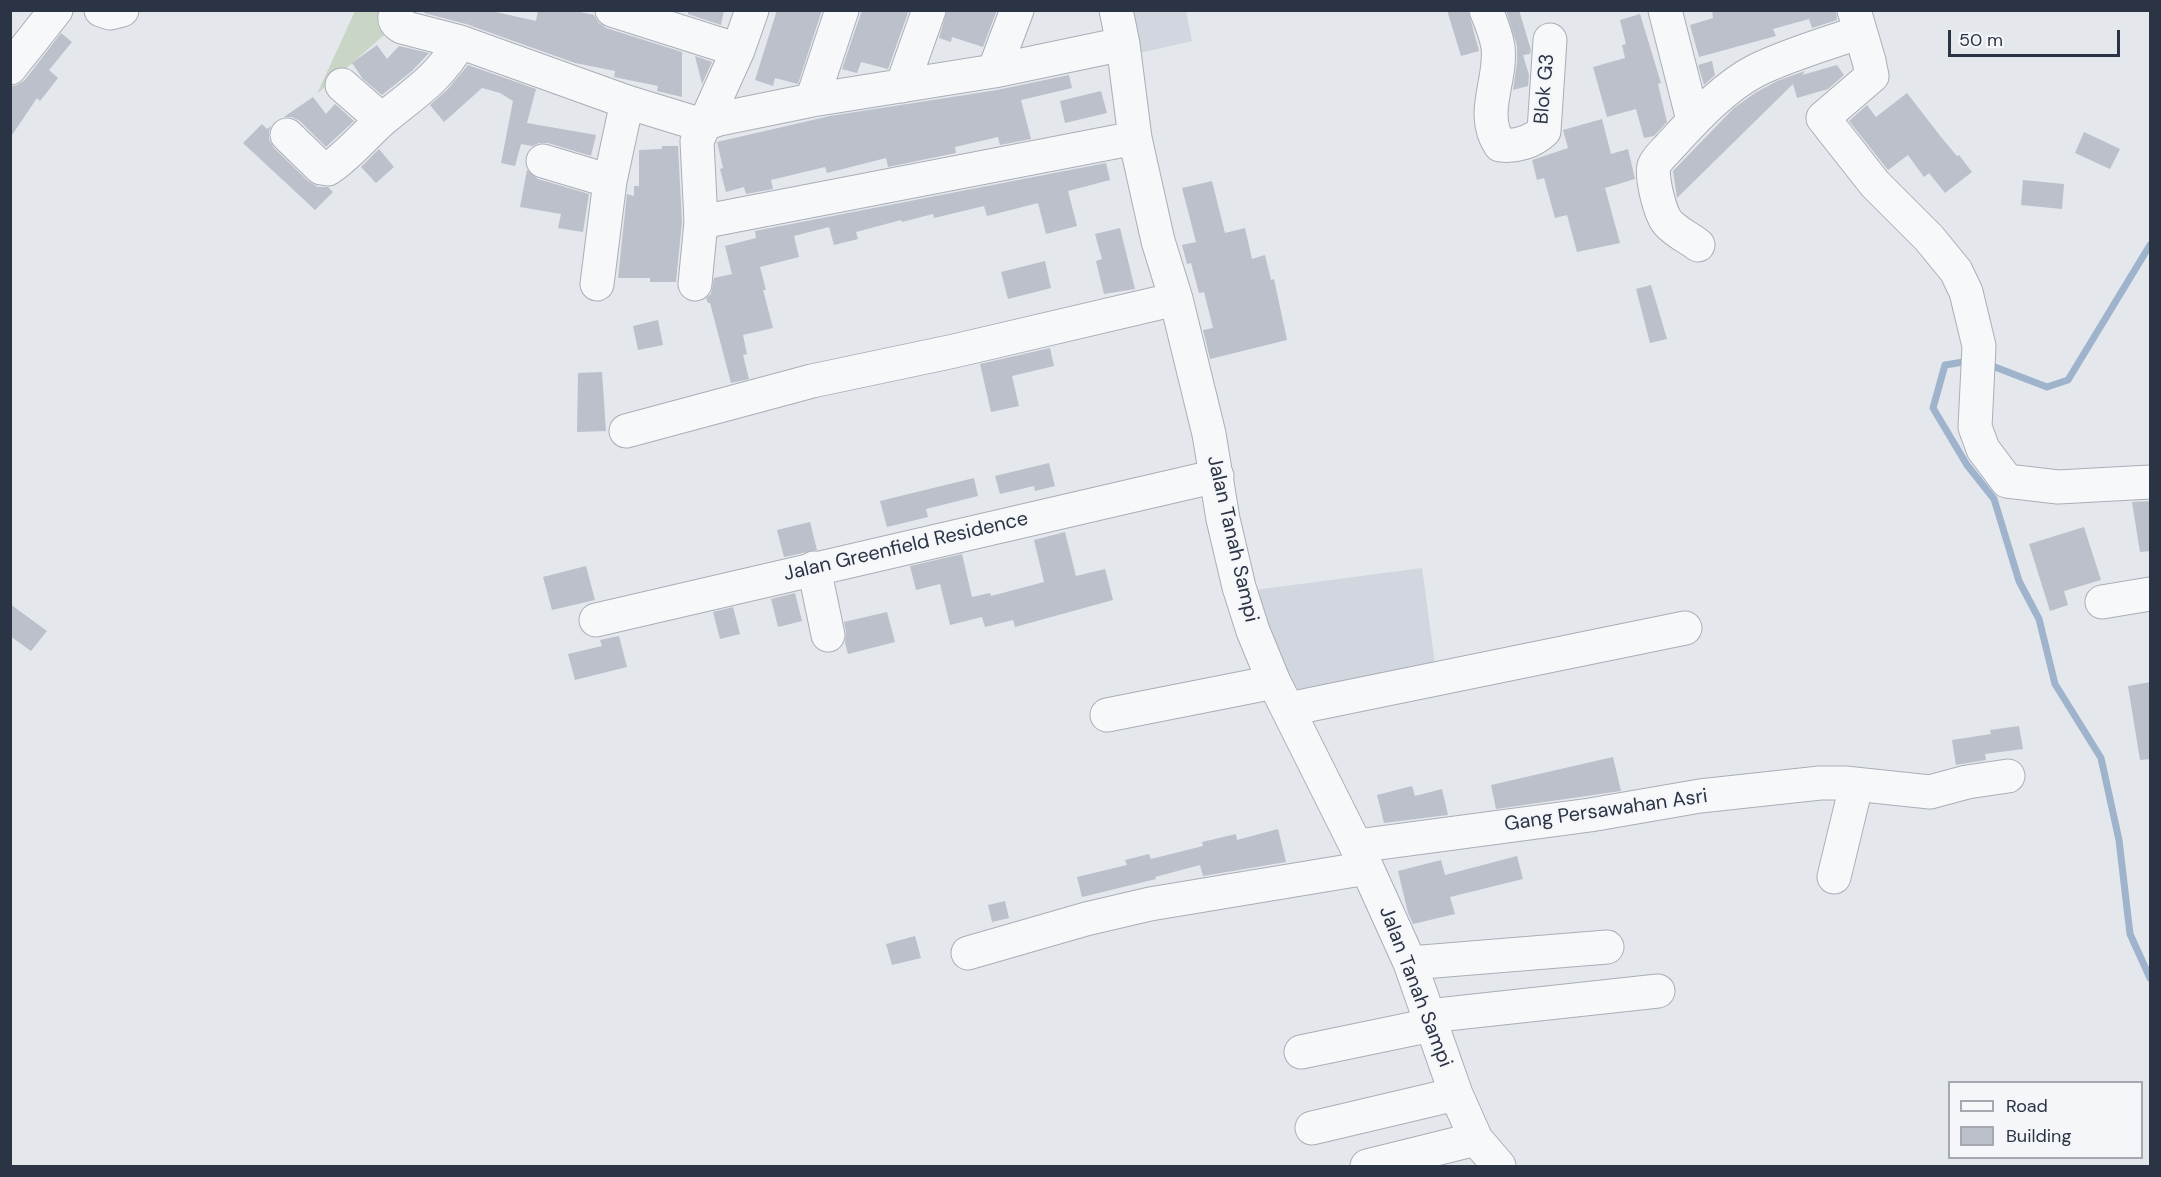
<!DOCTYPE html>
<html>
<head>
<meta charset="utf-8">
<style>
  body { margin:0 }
  #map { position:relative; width:2161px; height:1177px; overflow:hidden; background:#e4e7ec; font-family:"DM Sans",sans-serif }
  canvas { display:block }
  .frame { position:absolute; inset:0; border:12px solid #2b3445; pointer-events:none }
  .legend { position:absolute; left:1948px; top:1081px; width:195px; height:78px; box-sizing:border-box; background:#f4f6f9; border:2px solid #a4a8b1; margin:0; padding:8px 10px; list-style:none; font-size:18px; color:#2b3445 }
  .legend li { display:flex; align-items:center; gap:12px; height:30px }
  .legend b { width:30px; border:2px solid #a4a8b1 }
  .scale { position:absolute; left:1948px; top:30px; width:172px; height:27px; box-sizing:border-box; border:3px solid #2b3445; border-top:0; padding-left:8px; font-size:18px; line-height:21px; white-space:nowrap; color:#2b3445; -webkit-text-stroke:4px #f4f6f9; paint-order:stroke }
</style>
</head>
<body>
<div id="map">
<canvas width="2161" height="1177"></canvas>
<div class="frame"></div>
<ul class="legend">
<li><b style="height:8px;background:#f7f8fa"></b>Road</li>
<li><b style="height:16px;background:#bbc0ca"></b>Building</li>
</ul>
<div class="scale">50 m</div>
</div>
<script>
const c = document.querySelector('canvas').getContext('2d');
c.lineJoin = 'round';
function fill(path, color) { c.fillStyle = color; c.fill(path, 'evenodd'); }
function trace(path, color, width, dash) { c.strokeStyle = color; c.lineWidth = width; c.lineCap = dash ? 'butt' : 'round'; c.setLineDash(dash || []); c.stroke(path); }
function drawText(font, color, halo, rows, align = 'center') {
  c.font = font + ' "DM Sans",sans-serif'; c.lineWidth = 4.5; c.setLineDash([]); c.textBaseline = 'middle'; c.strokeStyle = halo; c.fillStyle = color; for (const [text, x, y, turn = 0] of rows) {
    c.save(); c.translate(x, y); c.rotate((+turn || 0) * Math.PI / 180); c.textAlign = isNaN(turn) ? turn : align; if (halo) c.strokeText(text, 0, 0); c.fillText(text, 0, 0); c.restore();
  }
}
const built = new Path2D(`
  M 1124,11 L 1186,11 L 1192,41 L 1131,55 Z
  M 1422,568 L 1439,693 L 1296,719 L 1255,590 Z`);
const green = new Path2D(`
  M 355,11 L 398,11 L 392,28 L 317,94 Z`);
const stream = new Path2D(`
  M 1970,361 L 1945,365 L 1933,408 L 1967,465 L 1994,499 L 2019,581 L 2039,619 L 2055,684 L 2101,758 L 2119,840 L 2130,934 L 2150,978
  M 1987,364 L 2047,387 L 2068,380 L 2150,245`);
const building = new Path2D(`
  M 425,10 L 487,10 L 536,21 L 538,10 L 571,10 L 594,15 L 599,23 L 606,28 L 682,52 L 682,97 L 657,91 L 658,86 L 614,77 L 615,71 L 575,63 L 466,24 L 424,13 Z
  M 688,10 L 724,10 L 721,25 L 688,14 Z
  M 777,10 L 822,10 L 798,84 L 775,78 L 773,86 L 755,80 Z
  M 862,10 L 909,10 L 888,69 L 861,62 L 857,73 L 842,69 Z
  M 947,10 L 997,10 L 983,47 L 952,37 L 951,42 L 939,38 Z
  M 1447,10 L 1468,10 L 1479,51 L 1461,56 Z
  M 1506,10 L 1519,10 L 1531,50 L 1530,54 L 1523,55 L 1529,75 L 1528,86 L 1513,90 L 1517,62 L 1517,46 Z
  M 1712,10 L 1836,10 L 1837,20 L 1812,28 L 1809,19 L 1773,29 L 1776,36 L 1699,57 L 1690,25 L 1713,18 Z
  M 1640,14 L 1661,83 L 1658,84 L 1667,122 L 1654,136 L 1644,138 L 1636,109 L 1607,117 L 1593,67 L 1625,58 L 1622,45 L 1626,44 L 1620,20 Z
  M 61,33 L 72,42 L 49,70 L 58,78 L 40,101 L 37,98 L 10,138 L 10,87 L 17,85 L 25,80 Z
  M 377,45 L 387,59 L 399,46 L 429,53 L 412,71 L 382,95 L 363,79 L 352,63 Z
  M 695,56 L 712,62 L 702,84 Z
  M 1712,61 L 1715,75 L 1704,85 L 1698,65 Z
  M 468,65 L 536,89 L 527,123 L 596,135 L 591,156 L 548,143 L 539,143 L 532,146 L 521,144 L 515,166 L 501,163 L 513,101 L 500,93 L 482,88 L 444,122 L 430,105 L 448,89 Z
  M 1837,65 L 1844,75 L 1828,89 L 1797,98 L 1793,84 L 1677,198 L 1673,171 L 1734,108 L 1755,93 L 1777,81 L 1805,71 L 1802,75 Z
  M 1069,75 L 1072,88 L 1021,100 L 1031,139 L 1000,145 L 998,137 L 955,147 L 956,153 L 888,167 L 886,158 L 827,173 L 825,167 L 771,180 L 773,189 L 746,194 L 744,187 L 726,192 L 720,169 L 723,168 L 717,142 L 830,116 L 997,90 Z
  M 1101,91 L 1107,113 L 1065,123 L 1060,101 Z
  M 1907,93 L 1941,137 L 1957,156 L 1959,155 L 1972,172 L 1945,193 L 1929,173 L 1924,177 L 1908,155 L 1888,170 L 1849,121 L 1867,105 L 1876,117 Z
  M 313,97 L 326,114 L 335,104 L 354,121 L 326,147 L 300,121 L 292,117 L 284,117 Z
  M 1602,119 L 1611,154 L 1628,149 L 1635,179 L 1605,188 L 1620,243 L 1577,252 L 1567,215 L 1555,218 L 1544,178 L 1537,180 L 1532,160 L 1568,148 L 1563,130 Z
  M 262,124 L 267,129 L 271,126 L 269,131 L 269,140 L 274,148 L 308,181 L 318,187 L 328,187 L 333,192 L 315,210 L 243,143 Z
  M 2084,132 L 2120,149 L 2110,169 L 2075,153 Z
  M 662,146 L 678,146 L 682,222 L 676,282 L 650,282 L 650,278 L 618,278 L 627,194 L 634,196 L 634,186 L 639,186 L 639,150 L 662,149 Z
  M 379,149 L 394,167 L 376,183 L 361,167 Z
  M 1106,163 L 1110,180 L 1068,191 L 1077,226 L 1046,234 L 1038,203 L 987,216 L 984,206 L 934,218 L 933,214 L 902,222 L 901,220 L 856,232 L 858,239 L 834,245 L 829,227 L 794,236 L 799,257 L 760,267 L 766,290 L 763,290 L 773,328 L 743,335 L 747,354 L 743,355 L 749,379 L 731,383 L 710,303 L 708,303 L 706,298 L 711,294 L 714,278 L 732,274 L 725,246 L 756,238 L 755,231 Z
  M 527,170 L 538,179 L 589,194 L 583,232 L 558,228 L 561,214 L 520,207 Z
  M 2023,180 L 2064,184 L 2062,209 L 2021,205 Z
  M 1212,181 L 1225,233 L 1245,228 L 1252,259 L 1265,255 L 1271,280 L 1274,279 L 1287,340 L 1210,359 L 1203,330 L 1213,328 L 1204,292 L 1199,293 L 1191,263 L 1187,264 L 1182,245 L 1196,242 L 1182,188 Z
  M 1120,228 L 1135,289 L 1104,294 L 1096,261 L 1102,259 L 1095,234 Z
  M 1045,261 L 1051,288 L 1008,299 L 1001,272 Z
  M 1651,285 L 1667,339 L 1650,343 L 1636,289 Z
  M 658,320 L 663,345 L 638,350 L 633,326 Z
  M 1050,348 L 1054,366 L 1012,376 L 1019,406 L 991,412 L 980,364 Z
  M 602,372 L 606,431 L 577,432 L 578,373 Z
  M 1049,463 L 1055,486 L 1035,491 L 1034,486 L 1000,494 L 995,476 Z
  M 974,478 L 978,496 L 926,509 L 928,517 L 887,527 L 880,501 Z
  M 2151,501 L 2151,551 L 2140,552 L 2132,502 Z
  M 810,522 L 817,550 L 784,557 L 777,530 Z
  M 2084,527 L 2101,580 L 2064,591 L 2068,605 L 2050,611 L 2029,544 Z
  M 1065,532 L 1076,576 L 1105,569 L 1113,600 L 1015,627 L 1013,620 L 985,627 L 982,617 L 950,625 L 940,584 L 916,590 L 910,566 L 962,554 L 972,597 L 990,593 L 991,596 L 1044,582 L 1034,540 Z
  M 586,566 L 595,600 L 552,610 L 543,577 Z
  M 795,593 L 802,621 L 778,627 L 771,599 Z
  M 10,604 L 47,631 L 31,651 L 10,636 Z
  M 733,607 L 740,634 L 720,639 L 713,612 Z
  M 887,612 L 895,642 L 848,654 L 845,643 L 846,632 L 844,622 Z
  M 619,636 L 627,667 L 575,680 L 568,654 L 602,646 L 600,640 Z
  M 2151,682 L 2151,759 L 2140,760 L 2128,686 Z
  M 2019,726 L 2023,749 L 1985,754 L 1986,760 L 1956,765 L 1952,740 L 1991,734 L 1990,730 Z
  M 1613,757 L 1621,791 L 1496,809 L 1491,785 Z
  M 1412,786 L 1415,796 L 1442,789 L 1448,815 L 1384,823 L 1377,795 Z
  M 1278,829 L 1286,862 L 1203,876 L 1200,865 L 1155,877 L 1156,879 L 1082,897 L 1077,877 L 1127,865 L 1125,860 L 1149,854 L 1151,859 L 1203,846 L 1202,842 L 1236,834 L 1237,840 Z
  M 1517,856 L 1523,879 L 1450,897 L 1455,914 L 1413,924 L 1408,913 L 1398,871 L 1441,860 L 1445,875 Z
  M 1005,901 L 1009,918 L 992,922 L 988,905 Z
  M 915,936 L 921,958 L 892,965 L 886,944 Z`);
const minor = new Path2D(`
  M 101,10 L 110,13 L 122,10
  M 397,10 C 393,19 395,23 402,27 L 460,42 L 627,102 L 702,125 L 719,119 L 812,100 L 994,71 L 1123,44
  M 612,10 L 738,50
  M 1116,10 L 1123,44 L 1135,138 L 1158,241 L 1176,299 L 1209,434 L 1223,519 L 1239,587 L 1253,631 L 1274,682 L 1367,868 L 1410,963 L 1456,1094 L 1476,1139 L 1499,1166
  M 1486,10 C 1491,22 1496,34 1498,47 C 1502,81 1479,113 1500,145 C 1516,147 1532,142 1544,131 L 1550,40
  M 1665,10 L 1693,120
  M 1854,10 L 1869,61 L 1872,76 L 1823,118 L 1875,184 L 1929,238 L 1956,271 L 1966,292 L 1979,346 L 1975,427 L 1983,449 L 2007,481 L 2058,487 L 2150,482
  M 10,68 L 56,10
  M 994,71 L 1017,10
  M 342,85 L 382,120
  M 902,86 L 929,10
  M 812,100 L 842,10
  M 287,135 L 321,168 L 328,169 C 348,156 364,136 382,120 C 414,93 438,80 460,42
  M 543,161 L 610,181
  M 701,222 L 1135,138
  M 1698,245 C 1689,238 1676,232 1668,223 C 1660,214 1651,177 1654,166 C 1657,158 1666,151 1671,145 C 1695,119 1725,86 1757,70 C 1790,54 1826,44 1860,32
  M 597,284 L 610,181 L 627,102
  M 695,284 L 701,222 L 697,141 L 738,50 L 752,10
  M 626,431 L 812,381 L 954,351 L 1176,299
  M 814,568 L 828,635
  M 2102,602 L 2150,594
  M 596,620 L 1217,476
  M 1289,709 L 1685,628
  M 1107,715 L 1274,682
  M 1357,846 L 1590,815 L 1700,796 L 1820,783 L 1845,783 L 1930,792 L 1967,782 L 2008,776
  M 1834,877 L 1856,786
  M 968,953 L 1086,919 L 1150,904 L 1367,868
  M 1410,963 L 1607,947
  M 1428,1016 L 1658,991
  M 1301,1052 L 1431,1025
  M 1312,1128 L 1456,1094
  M 1367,1166 L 1476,1139`);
const streetNames = [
  ["Blok G3",1545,89,-85],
  ["Jalan Tanah Sampi",1232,539,77],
  ["Jalan Greenfield Residence",906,547,-13],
  ["Gang Persawahan Asri",1606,811,-8],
  ["Jalan Tanah Sampi",1415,987,69]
];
fill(built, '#d2d6de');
fill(green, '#c9d6c5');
trace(stream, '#9fb4cc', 7);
fill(building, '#bbc0ca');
trace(minor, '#a9aeb7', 35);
trace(minor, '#f7f8fa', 33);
drawText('20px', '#2b3445', '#f4f6f9', streetNames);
</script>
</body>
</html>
